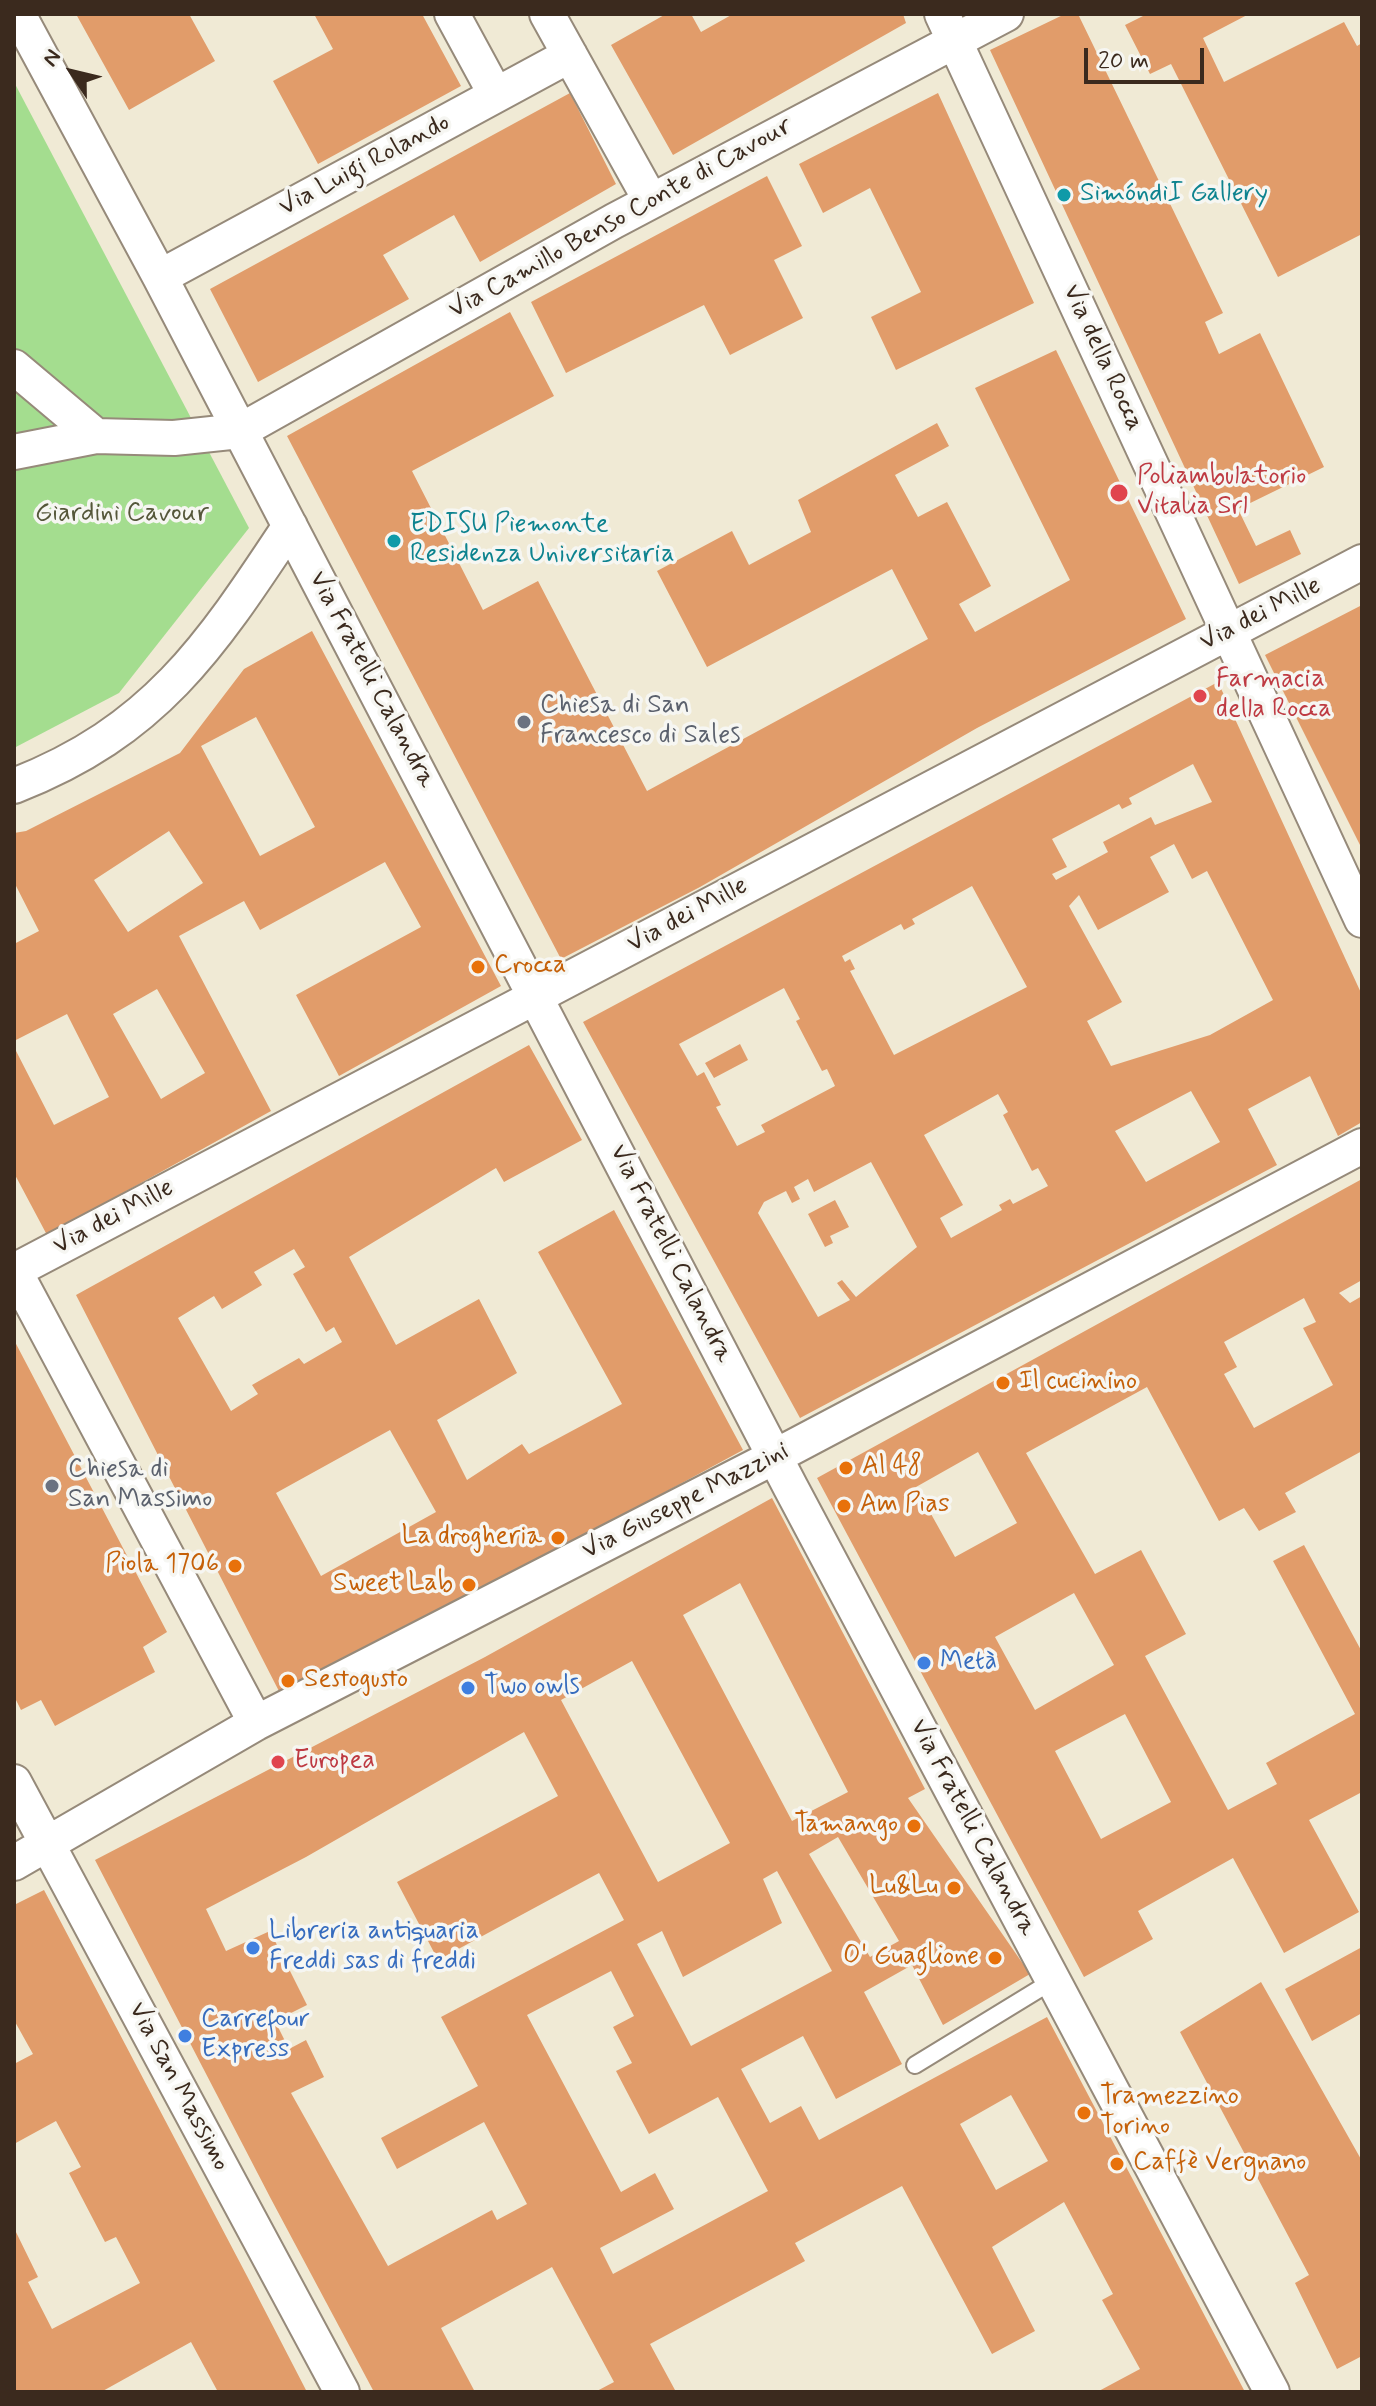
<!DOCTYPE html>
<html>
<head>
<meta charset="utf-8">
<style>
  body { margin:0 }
  #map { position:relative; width:1376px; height:2406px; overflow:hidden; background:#f0ead5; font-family:Mynerve,sans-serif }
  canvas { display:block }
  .frame { position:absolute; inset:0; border:16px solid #3b2a1e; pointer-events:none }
  .north { position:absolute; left:32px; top:32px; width:80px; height:80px; -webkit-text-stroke:6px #f6f6f2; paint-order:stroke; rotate:305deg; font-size:22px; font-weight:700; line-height:32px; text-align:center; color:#3b2a1e }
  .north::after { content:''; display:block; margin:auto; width:28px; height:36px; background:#3b2a1e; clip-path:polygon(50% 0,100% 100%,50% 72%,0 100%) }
  .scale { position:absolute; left:1084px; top:48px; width:120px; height:36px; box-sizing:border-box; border:4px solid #3b2a1e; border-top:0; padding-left:10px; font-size:24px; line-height:28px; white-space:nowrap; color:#3b2a1e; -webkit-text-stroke:6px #f6f6f2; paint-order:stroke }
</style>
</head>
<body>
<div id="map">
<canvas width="1376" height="2406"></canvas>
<div class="frame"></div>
<div class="north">N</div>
<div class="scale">20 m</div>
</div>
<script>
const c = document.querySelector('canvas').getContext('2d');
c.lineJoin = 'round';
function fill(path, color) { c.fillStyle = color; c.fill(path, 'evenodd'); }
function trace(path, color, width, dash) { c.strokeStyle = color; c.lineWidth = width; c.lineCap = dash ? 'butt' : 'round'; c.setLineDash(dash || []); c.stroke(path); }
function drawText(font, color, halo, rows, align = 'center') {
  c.font = font + ' Mynerve,sans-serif'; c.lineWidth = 7; c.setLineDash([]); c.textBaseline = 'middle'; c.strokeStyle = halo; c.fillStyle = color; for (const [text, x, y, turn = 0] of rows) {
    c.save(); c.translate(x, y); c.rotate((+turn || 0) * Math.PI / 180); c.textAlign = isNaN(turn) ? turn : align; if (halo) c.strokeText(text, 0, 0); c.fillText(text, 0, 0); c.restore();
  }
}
const green = new Path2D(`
  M 14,82 L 249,528 L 119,693 L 14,748 Z`);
const building = new Path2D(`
  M 76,14 L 189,14 L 215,61 L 129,110 Z
  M 314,14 L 422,14 L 461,86 L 318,164 L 273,81 L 333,49 Z
  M 666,14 L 691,14 L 701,32 L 733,14 L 903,14 L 906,23 L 673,155 L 611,45 Z
  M 1065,14 L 1078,14 L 1223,313 L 1205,322 L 1219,354 L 1260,333 L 1324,467 L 1238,509 L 1256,546 L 1290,530 L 1301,554 L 1239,584 L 990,50 Z
  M 1147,14 L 1249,14 L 1203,38 L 1224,82 L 1344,22 L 1357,46 L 1362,43 L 1362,234 L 1278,277 L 1171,64 L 1150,74 L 1125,25 Z
  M 570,93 L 616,184 L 480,262 L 454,215 L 383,255 L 409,299 L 258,382 L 210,289 Z
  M 938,93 L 1034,303 L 896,370 L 871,317 L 921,292 L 870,188 L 823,213 L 799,164 Z
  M 767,176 L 802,246 L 774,260 L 803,318 L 730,355 L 704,305 L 566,373 L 531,302 Z
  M 510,312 L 554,396 L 412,471 L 483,610 L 538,581 L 647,791 L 928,639 L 892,569 L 707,667 L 657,571 L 732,531 L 749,565 L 811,532 L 798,500 L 937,423 L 949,446 L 895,475 L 918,517 L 947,502 L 991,586 L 959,604 L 975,632 L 1070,580 L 975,388 L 1056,350 L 1186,619 L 977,728 L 700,887 L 561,959 L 287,436 Z
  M 1362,605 L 1362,849 L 1265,655 Z
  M 312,631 L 501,986 L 339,1076 L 296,995 L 421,927 L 385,862 L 260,930 L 244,901 L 179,936 L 271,1111 L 47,1235 L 14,1173 L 14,1047 L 54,1125 L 109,1097 L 67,1014 L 14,1041 L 14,944 L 39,931 L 14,882 L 14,833 L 26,831 L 180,753 L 244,669 ZM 256,717 L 315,827 L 260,856 L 201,746 ZM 169,831 L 203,883 L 128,932 L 94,880 ZM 157,989 L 205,1073 L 161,1099 L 113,1014 Z
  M 1218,682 L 1362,995 L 1362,1122 L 1338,1136 L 1310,1076 L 1248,1109 L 1277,1165 L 800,1418 L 583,1022 ZM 1193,764 L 1212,802 L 1155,825 L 1151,817 L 1103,842 L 1108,852 L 1056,880 L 1052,874 L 1067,867 L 1052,839 L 1119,804 L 1122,809 L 1132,804 L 1129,798 ZM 1174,844 L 1192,879 L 1207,871 L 1273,1000 L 1210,1035 L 1111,1066 L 1087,1021 L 1122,1002 L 1069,906 L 1079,895 L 1098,930 L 1169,892 L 1150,857 ZM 972,886 L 1027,987 L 894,1055 L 850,971 L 855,969 L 850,959 L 845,962 L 842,956 L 901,924 L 904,930 L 915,924 L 912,919 ZM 784,988 L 800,1019 L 796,1021 L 822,1071 L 827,1069 L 835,1086 L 761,1125 L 765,1132 L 737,1146 L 716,1107 L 721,1105 L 704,1072 L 697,1076 L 679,1044 ZM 1191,1091 L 1220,1142 L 1146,1182 L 1115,1131 ZM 998,1094 L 1008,1112 L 1003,1115 L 1032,1171 L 1038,1168 L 1048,1186 L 1013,1204 L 1010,1199 L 999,1205 L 1002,1210 L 951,1238 L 940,1218 L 963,1205 L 924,1135 ZM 871,1162 L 917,1247 L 856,1297 L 842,1280 L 837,1283 L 850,1300 L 818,1317 L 758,1213 L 764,1202 L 786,1191 L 792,1203 L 800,1199 L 794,1187 L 808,1179 L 814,1192 Z
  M 740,1044 L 748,1060 L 714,1078 L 705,1063 Z
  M 529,1045 L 582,1140 L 504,1182 L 496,1168 L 349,1257 L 396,1345 L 479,1299 L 517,1373 L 437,1420 L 467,1480 L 522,1444 L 529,1454 L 622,1404 L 538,1252 L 614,1210 L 743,1450 L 283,1699 L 76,1295 ZM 294,1249 L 305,1267 L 293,1274 L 326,1332 L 334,1327 L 342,1342 L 304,1364 L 299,1358 L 252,1385 L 258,1394 L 231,1411 L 178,1318 L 214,1296 L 222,1309 L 262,1285 L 254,1272 ZM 390,1430 L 436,1512 L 321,1576 L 276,1493 Z
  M 1362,1179 L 1362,1280 L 1339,1293 L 1350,1303 L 1362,1296 L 1362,1451 L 1285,1493 L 1296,1512 L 1259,1531 L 1244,1508 L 1219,1521 L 1147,1387 L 1026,1453 L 1095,1574 L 1141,1550 L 1186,1634 L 1145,1656 L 1228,1810 L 1277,1784 L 1266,1763 L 1355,1714 L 1273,1561 L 1304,1545 L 1362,1652 L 1362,1792 L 1309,1820 L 1359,1912 L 1284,1953 L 1233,1858 L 1138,1911 L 1153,1939 L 1084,1977 L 817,1478 ZM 1304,1298 L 1316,1322 L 1303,1328 L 1333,1385 L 1254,1428 L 1224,1374 L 1237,1367 L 1224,1342 ZM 978,1452 L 1017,1523 L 955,1557 L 916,1487 ZM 1074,1593 L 1114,1665 L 1035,1710 L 995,1637 ZM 1125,1714 L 1171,1802 L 1101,1839 L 1055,1751 Z
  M 835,1200 L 849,1227 L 830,1236 L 833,1243 L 825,1247 L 808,1214 Z
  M 14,1340 L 167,1632 L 143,1647 L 155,1672 L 55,1726 L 41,1700 L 21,1710 L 14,1696 Z
  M 772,1498 L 925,1789 L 908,1798 L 1030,1974 L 943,2025 L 912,1965 L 864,1992 L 902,2064 L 836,2099 L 803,2036 L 741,2069 L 770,2123 L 801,2106 L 819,2140 L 1047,2017 L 1245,2392 L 1097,2392 L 1140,2369 L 1102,2300 L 1113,2294 L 1064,2202 L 992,2247 L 1035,2331 L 992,2354 L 902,2186 L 795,2243 L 805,2261 L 650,2344 L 675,2390 L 670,2392 L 595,2392 L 614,2382 L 552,2267 L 441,2328 L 475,2392 L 374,2392 L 271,2199 L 95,1860 L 485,1657 ZM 740,1583 L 848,1792 L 792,1821 L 683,1615 ZM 632,1661 L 730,1843 L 658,1882 L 561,1700 ZM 524,1732 L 558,1796 L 397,1882 L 438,1960 L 599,1873 L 624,1920 L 441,2017 L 478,2086 L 381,2138 L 397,2169 L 484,2122 L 527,2204 L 497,2220 L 492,2210 L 388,2266 L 291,2093 L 324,2077 L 306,2040 L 289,2049 L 275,2021 L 307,2005 L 270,1931 L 226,1951 L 206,1909 L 306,1857 ZM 838,1837 L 899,1941 L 870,1957 L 809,1854 ZM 777,1871 L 832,1971 L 691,2046 L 637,1944 L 662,1931 L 683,1977 L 782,1923 L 763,1879 ZM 611,1971 L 634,2016 L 613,2027 L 632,2063 L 616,2071 L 649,2134 L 718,2097 L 768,2191 L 613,2274 L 600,2248 L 674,2209 L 655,2173 L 621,2192 L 527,2015 ZM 1011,2095 L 1048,2161 L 996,2190 L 960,2124 Z
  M 44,1890 L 247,2276 L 307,2392 L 218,2392 L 191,2342 L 101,2392 L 14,2392 L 14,2228 L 38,2277 L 28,2282 L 52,2329 L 140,2283 L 116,2237 L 105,2242 L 69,2173 L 81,2167 L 56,2121 L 14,2144 L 14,2064 L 33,2054 L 14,2020 L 14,1905 Z
  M 1362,1947 L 1362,2013 L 1312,2041 L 1285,1989 Z
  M 1261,1982 L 1362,2161 L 1362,2356 L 1337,2369 L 1295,2283 L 1309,2275 L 1180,2032 Z`);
const lane = new Path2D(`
  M 915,2065 L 1054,1980`);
const street = new Path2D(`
  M 18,14 L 160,277 L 791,1488 L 1272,2392
  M 452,14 L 496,95
  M 547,14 L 651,201
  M 942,14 L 1362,920
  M 160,277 L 570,55
  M 14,367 L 96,436
  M 14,452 L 96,436 L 174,438 L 240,431 L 614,221 L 1006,14
  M 14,786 C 155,731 210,647 290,526
  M 14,1270 L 256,1723
  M 14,1271 L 1362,562
  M 14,1782 L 342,2392
  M 14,1863 L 256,1723 L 776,1456 L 1362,1146`);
const markers = [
  [1064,195,8,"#0f9aa8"],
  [1119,493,10,"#e0444e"],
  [394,541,8,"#0f9aa8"],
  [1200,696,8,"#e0444e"],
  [524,722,8,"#6b7280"],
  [478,967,8,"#e8710a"],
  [1003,1383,8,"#e8710a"],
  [846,1468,8,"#e8710a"],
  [52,1486,8,"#6b7280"],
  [844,1506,8,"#e8710a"],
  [558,1538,8,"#e8710a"],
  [235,1566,8,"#e8710a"],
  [469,1585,8,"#e8710a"],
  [924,1663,8,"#3f7fe0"],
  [288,1681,8,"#e8710a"],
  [468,1688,8,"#3f7fe0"],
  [278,1762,8,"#e0444e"],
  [914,1826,8,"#e8710a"],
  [954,1888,8,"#e8710a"],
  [253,1948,8,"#3f7fe0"],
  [995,1958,8,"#e8710a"],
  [185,2036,8,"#3f7fe0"],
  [1084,2113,8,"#e8710a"],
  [1117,2164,8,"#e8710a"]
];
const streetNames = [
  ["Via Luigi Rolando",365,166,-28],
  ["Via Camillo Benso Conte di Cavour",621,219,-29],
  ["Via della Rocca",1102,358,65],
  ["Via dei Mille",1261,615,-27],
  ["Via Fratelli Calandra",371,680,62],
  ["Via dei Mille",688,916,-28],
  ["Via dei Mille",114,1218,-28],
  ["Via Fratelli Calandra",670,1254,63],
  ["Via Giuseppe Mazzini",686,1502,-27],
  ["Via Fratelli Calandra",972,1828,62],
  ["Via San Massimo",178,2087,62]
];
const cultureNames = [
  ["SimóndiI Gallery",1080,195],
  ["EDISU Piemonte",410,526],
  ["Residenza Universitaria",410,556]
];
const healthNames = [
  ["Poliambulatorio",1137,478],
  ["Vitalia Srl",1137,508],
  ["Farmacia",1216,681],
  ["della Rocca",1216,711],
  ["Europea",294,1762]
];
const parkNames = [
  ["Giardini Cavour",122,515]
];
const worshipNames = [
  ["Chiesa di San",540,707],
  ["Francesco di Sales",540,737],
  ["Chiesa di",68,1471],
  ["San Massimo",68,1501]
];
const foodNames = [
  ["Crocca",494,967],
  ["Il cucinino",1019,1383],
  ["Al 48",862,1468],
  ["Am Pias",860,1506],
  ["La drogheria",542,1538,"right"],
  ["Piola 1706",219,1566,"right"],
  ["Sweet Lab",453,1585,"right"],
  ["Sestogusto",304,1681],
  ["Tamango",898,1826,"right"],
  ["Lu&Lu",938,1888,"right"],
  ["O' Guaglione",979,1958,"right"],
  ["Tramezzino",1100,2098],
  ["Torino",1100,2128],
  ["Caffè Vergnano",1133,2164]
];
const shopNames = [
  ["Metà",940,1663],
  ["Two owls",484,1688],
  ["Libreria antiquaria",269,1933],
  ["Freddi sas di freddi",269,1963],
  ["Carrefour",201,2021],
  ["Express",201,2051]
];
fill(green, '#a4dd8f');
fill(building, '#e19c6a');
trace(lane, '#968a7a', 20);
trace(street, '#968a7a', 38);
trace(lane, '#fff', 16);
trace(street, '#fff', 34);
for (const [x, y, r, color] of markers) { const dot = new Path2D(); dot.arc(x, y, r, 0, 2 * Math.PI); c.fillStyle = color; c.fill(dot); trace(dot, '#f6f6f2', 3); }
drawText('26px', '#3b2a1e', '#f6f6f2', streetNames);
drawText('26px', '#0d838f', '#f6f6f2', cultureNames, 'left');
drawText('26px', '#be3a42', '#f6f6f2', healthNames, 'left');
drawText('26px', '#55573a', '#f6f6f2', parkNames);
drawText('26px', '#5b616d', '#f6f6f2', worshipNames, 'left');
drawText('26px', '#c56008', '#f6f6f2', foodNames, 'left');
drawText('26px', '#366cbe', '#f6f6f2', shopNames, 'left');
</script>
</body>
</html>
